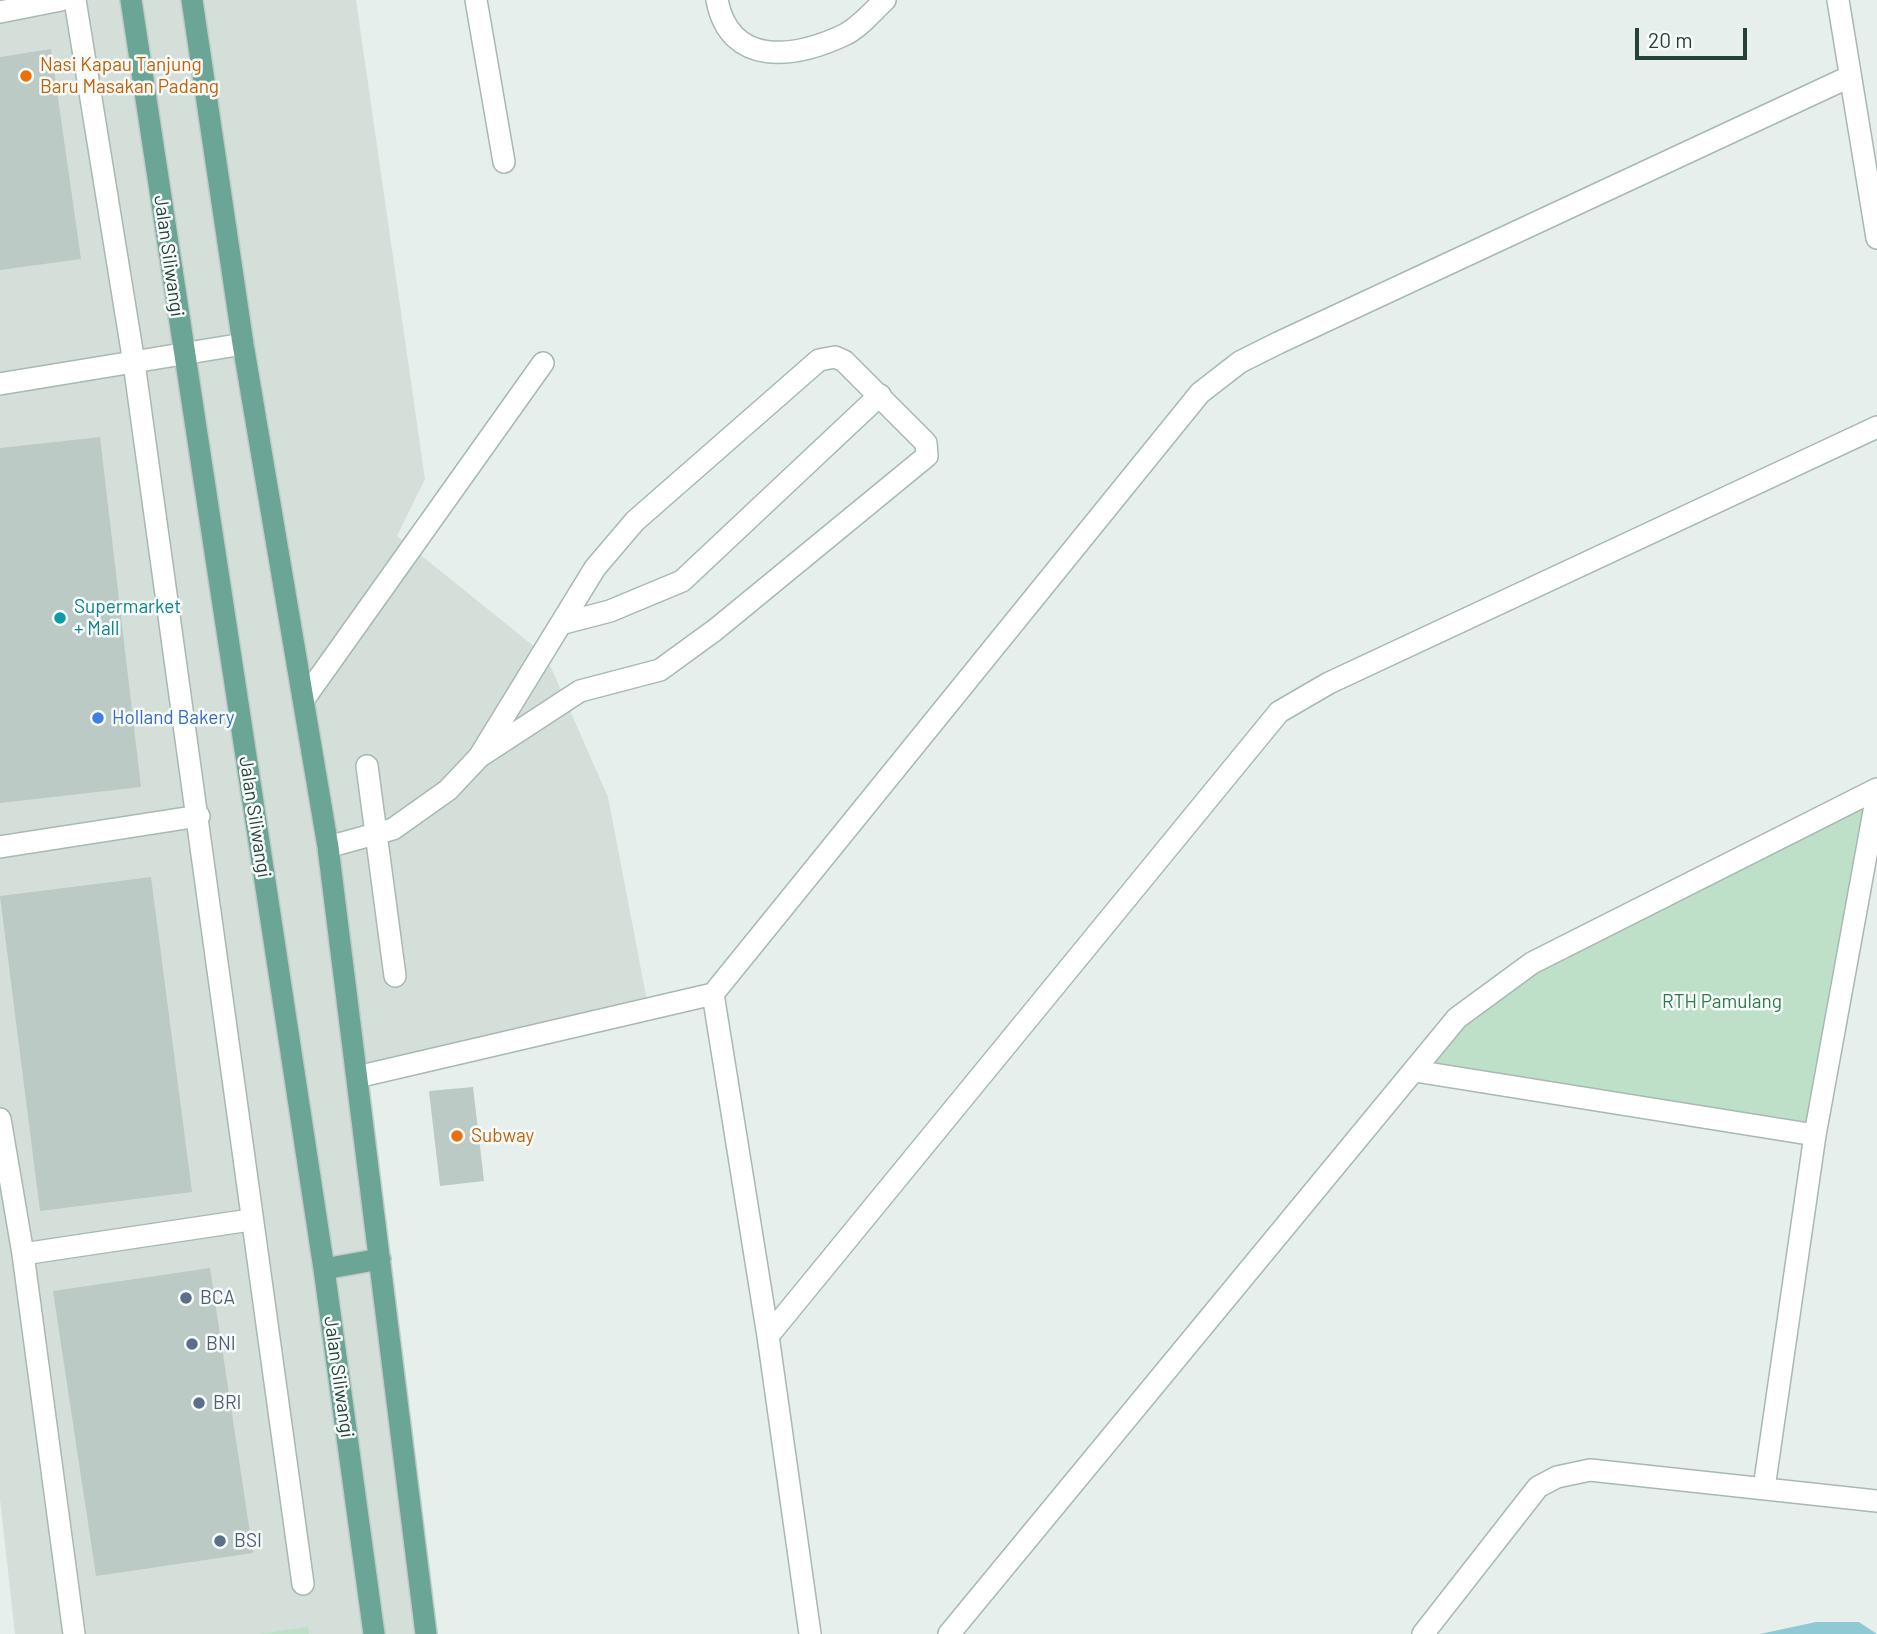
<!DOCTYPE html>
<html>
<head>
<meta charset="utf-8">
<style>
  body { margin:0 }
  #map { position:relative; width:1877px; height:1634px; overflow:hidden; background:#e6efeb; font-family:Barlow,sans-serif }
  canvas { display:block }
  .scale { position:absolute; left:1635px; top:28px; width:112px; height:32px; box-sizing:border-box; border:4px solid #24423a; border-top:0; padding-left:9px; font-size:21px; line-height:24px; white-space:nowrap; color:#24423a; -webkit-text-stroke:5px #f7fbf9; paint-order:stroke }
</style>
</head>
<body>
<div id="map">
<canvas width="1877" height="1634"></canvas>
<div class="scale">20 m</div>
</div>
<script>
const c = document.querySelector('canvas').getContext('2d');
c.lineJoin = 'round';
function fill(path, color) { c.fillStyle = color; c.fill(path, 'evenodd'); }
function trace(path, color, width, dash) { c.strokeStyle = color; c.lineWidth = width; c.lineCap = dash ? 'butt' : 'round'; c.setLineDash(dash || []); c.stroke(path); }
function drawText(font, color, halo, rows, align = 'center') {
  c.font = font + ' Barlow,sans-serif'; c.lineWidth = 5; c.setLineDash([]); c.textBaseline = 'middle'; c.strokeStyle = halo; c.fillStyle = color; for (const [text, x, y, turn = 0] of rows) {
    c.save(); c.translate(x, y); c.rotate((+turn || 0) * Math.PI / 180); c.textAlign = isNaN(turn) ? turn : align; if (halo) c.strokeText(text, 0, 0); c.fillText(text, 0, 0); c.restore();
  }
}
const built = new Path2D(`
  M 0,0 L 356,0 L 425,479 L 397,536 L 546,656 L 608,797 L 648,1006 L 359,1065 L 437,1634 L 15,1634 L 0,1499 Z`);
const green = new Path2D(`
  M 1877,789 L 1815,1135 L 1415,1071 L 1485,996 Z
  M 308,1627 L 309,1634 L 259,1634 Z`);
const water = new Path2D(`
  M 1816,1622 L 1859,1622 L 1877,1634 L 1760,1634 Z`);
const building = new Path2D(`
  M 51,49 L 81,259 L 0,270 L 0,57 Z
  M 100,437 L 141,787 L 0,803 L 0,448 Z
  M 151,877 L 192,1192 L 40,1211 L 0,896 Z
  M 473,1087 L 484,1181 L 440,1186 L 429,1091 Z
  M 210,1268 L 253,1553 L 96,1576 L 53,1291 Z`);
const minor = new Path2D(`
  M 75,0 L 134,363 L 303,1584
  M 476,0 L 504,162
  M 717,0 C 730,68 795,58 844,35 C 859,28 873,11 885,0
  M 1838,0 L 1877,238
  M 0,12 L 61,0
  M 0,384 L 243,344
  M 564,623 L 610,611 L 682,581 L 880,395
  M 304,699 L 543,363
  M 367,766 L 395,976
  M 0,847 L 199,816
  M 328,847 L 393,829 L 448,790 L 479,757 L 595,568 L 635,521 L 819,360 L 835,357 L 844,361 L 926,443 L 927,456 L 715,630 L 660,670 L 580,691 L 479,757
  M 713,994 L 768,1336 L 810,1634
  M 1415,1071 L 1815,1135
  M 357,1077 L 713,994 L 1200,393 L 1240,362 L 1278,343 L 1849,77
  M 0,1119 L 23,1254 L 74,1634
  M 23,1254 L 250,1220
  M 768,1336 L 1279,712 L 1329,683 L 1877,427
  M 1764,1488 L 1815,1135 L 1877,795
  M 949,1634 L 1457,1018 L 1532,963 L 1877,789
  M 1423,1634 L 1538,1487 L 1557,1477 L 1590,1470 L 1877,1501`);
const major = new Path2D(`
  M 131,0 L 324,1269 L 374,1634
  M 192,0 L 243,344 L 328,847 L 426,1634
  M 324,1269 L 380,1259`);
const markers = [
  [26,76,7,"#e8710a"],
  [60,618,7,"#0f9aa8"],
  [98,718,7,"#3f7fe0"],
  [457,1136,7,"#e8710a"],
  [186,1298,7,"#5c6f8a"],
  [192,1344,7,"#5c6f8a"],
  [199,1403,7,"#5c6f8a"],
  [220,1541,7,"#5c6f8a"]
];
const foodNames = [
  ["Nasi Kapau Tanjung",40,65],
  ["Baru Masakan Padang",40,87],
  ["Subway",471,1136]
];
const streetNames = [
  ["Jalan Siliwangi",169,256,82],
  ["Jalan Siliwangi",255,817,81],
  ["Jalan Siliwangi",339,1377,82]
];
const cultureNames = [
  ["Supermarket",74,607],
  ["+ Mall",74,629]
];
const shopNames = [
  ["Holland Bakery",112,718]
];
const parkNames = [
  ["RTH Pamulang",1722,1002]
];
const serviceNames = [
  ["BCA",200,1298],
  ["BNI",206,1344],
  ["BRI",213,1403],
  ["BSI",234,1541]
];
fill(built, '#d4dfda');
fill(green, '#bfe0c8');
fill(water, '#8ec9d4');
fill(building, '#bbcac4');
trace(minor, '#a8b8b2', 24);
trace(major, '#c2cac8', 24);
trace(minor, '#fff', 21);
trace(major, '#6aa596', 21);
for (const [x, y, r, color] of markers) { const dot = new Path2D(); dot.arc(x, y, r, 0, 2 * Math.PI); c.fillStyle = color; c.fill(dot); trace(dot, '#f7fbf9', 2.5); }
drawText('19px', '#c56008', '#f7fbf9', foodNames, 'left');
drawText('19px', '#24423a', '#f7fbf9', streetNames);
drawText('19px', '#0d838f', '#f7fbf9', cultureNames, 'left');
drawText('19px', '#366cbe', '#f7fbf9', shopNames, 'left');
drawText('19px', '#2d7a4b', '#f7fbf9', parkNames);
drawText('19px', '#4e5e75', '#f7fbf9', serviceNames, 'left');
</script>
</body>
</html>
